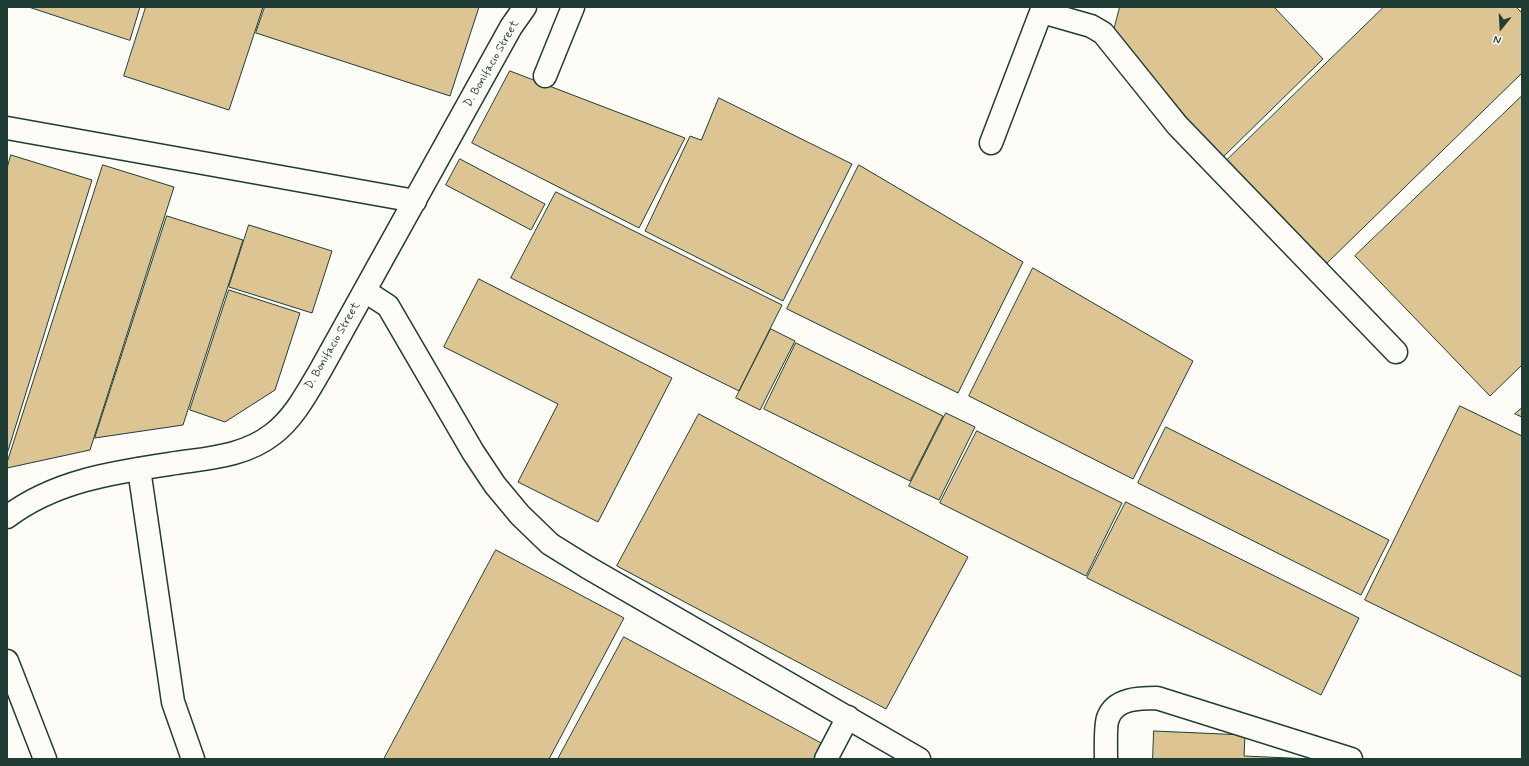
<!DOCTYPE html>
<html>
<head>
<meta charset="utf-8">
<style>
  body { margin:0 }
  #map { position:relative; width:1529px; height:766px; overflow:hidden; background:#fdfcf7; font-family:Mynerve,sans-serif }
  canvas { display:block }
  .frame { position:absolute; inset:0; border:8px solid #1f3d34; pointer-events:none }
  .north { position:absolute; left:1481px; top:8px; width:40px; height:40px; -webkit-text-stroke:3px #fdfcf7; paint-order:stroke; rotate:198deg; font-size:11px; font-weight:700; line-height:16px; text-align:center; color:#1f3d34 }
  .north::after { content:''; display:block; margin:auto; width:14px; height:18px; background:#1f3d34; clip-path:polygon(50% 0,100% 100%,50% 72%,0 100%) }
</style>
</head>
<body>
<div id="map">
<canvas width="1529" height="766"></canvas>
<div class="frame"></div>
<div class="north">N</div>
</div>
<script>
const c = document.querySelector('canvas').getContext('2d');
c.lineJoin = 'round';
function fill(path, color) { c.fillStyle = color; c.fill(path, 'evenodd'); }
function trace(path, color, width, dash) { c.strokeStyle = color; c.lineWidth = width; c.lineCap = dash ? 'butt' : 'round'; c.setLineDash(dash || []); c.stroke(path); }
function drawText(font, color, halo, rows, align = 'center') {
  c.font = font + ' Mynerve,sans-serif'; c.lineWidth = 3; c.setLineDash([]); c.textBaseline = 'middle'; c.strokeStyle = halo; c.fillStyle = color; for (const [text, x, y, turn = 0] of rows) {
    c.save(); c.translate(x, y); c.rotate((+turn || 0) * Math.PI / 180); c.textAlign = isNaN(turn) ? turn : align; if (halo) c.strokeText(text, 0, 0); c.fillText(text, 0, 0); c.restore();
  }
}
const building = new Path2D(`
  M 29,7 L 140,7 L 130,40 Z
  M 146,7 L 263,7 L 229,110 L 124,76 Z
  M 265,7 L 479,7 L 450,96 L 256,33 Z
  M 1120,7 L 1274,7 L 1323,59 L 1221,159 L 1114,30 Z
  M 1384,7 L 1516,7 L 1522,13 L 1522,73 L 1325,265 L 1224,163 Z
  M 510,71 L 685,138 L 639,228 L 472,143 Z
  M 1522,96 L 1522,365 L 1490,396 L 1355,256 Z
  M 719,98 L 852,164 L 783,301 L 645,231 L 690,136 L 701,140 Z
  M 11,155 L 92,180 L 7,454 L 7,169 Z
  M 460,159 L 545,204 L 531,230 L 446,185 Z
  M 103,165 L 174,187 L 90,450 L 7,468 L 7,463 Z
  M 859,165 L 1023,262 L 958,393 L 787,309 Z
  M 556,192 L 782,305 L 739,391 L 511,278 Z
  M 167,216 L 243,240 L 183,425 L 95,438 Z
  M 249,225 L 332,251 L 312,313 L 229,287 Z
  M 1033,268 L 1193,361 L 1133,479 L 969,396 Z
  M 479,279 L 672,378 L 598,522 L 518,482 L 558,404 L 444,347 Z
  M 229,290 L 300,313 L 275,390 L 225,422 L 190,410 Z
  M 771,329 L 795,341 L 760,410 L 736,398 Z
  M 796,343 L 943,416 L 910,481 L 764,409 Z
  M 1460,406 L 1522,436 L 1522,677 L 1365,600 Z
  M 1522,408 L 1522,417 L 1515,414 Z
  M 946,413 L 975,427 L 939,500 L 909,486 Z
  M 699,414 L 968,557 L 886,709 L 617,566 Z
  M 1166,427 L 1389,540 L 1361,595 L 1138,483 Z
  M 977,431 L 1122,503 L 1086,576 L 940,503 Z
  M 1126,502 L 1359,618 L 1321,695 L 1087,578 Z
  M 496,550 L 624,618 L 549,759 L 384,759 Z
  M 624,637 L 823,744 L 815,759 L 558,759 Z
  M 1154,731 L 1245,735 L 1244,756 L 1312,759 L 1153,759 Z`);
const minor = new Path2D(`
  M 1042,12 L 1091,26 L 1103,33 L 1177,125 L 1396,352
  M 545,76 L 573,7
  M 7,128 L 415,201
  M 991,143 L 1043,7
  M 365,291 L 388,306 L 473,452 L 495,485 L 520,515 L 550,544 L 587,567 L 919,759
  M 139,469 L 173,702 L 193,759
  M 7,661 L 45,759
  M 826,759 L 848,717
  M 1106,759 C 1106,750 1105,725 1108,718 C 1115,698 1140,698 1157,698 L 1351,759`);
const major = new Path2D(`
  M 7,517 C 56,480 116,472 176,463 C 210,458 245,456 273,434 C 294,418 307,393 320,371 L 511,27 L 525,7`);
const streetNames = [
  ["D. Bonifacio Street",492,64,-60],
  ["D. Bonifacio Street",333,346,-60]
];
fill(building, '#dcc493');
trace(building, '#1f3d34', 1);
trace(minor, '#1f3d34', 25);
trace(major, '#1f3d34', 25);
trace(minor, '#fdfcf7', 22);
trace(major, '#fdfcf7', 22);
drawText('12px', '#1f3d34', '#fdfcf7', streetNames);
</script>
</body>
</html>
